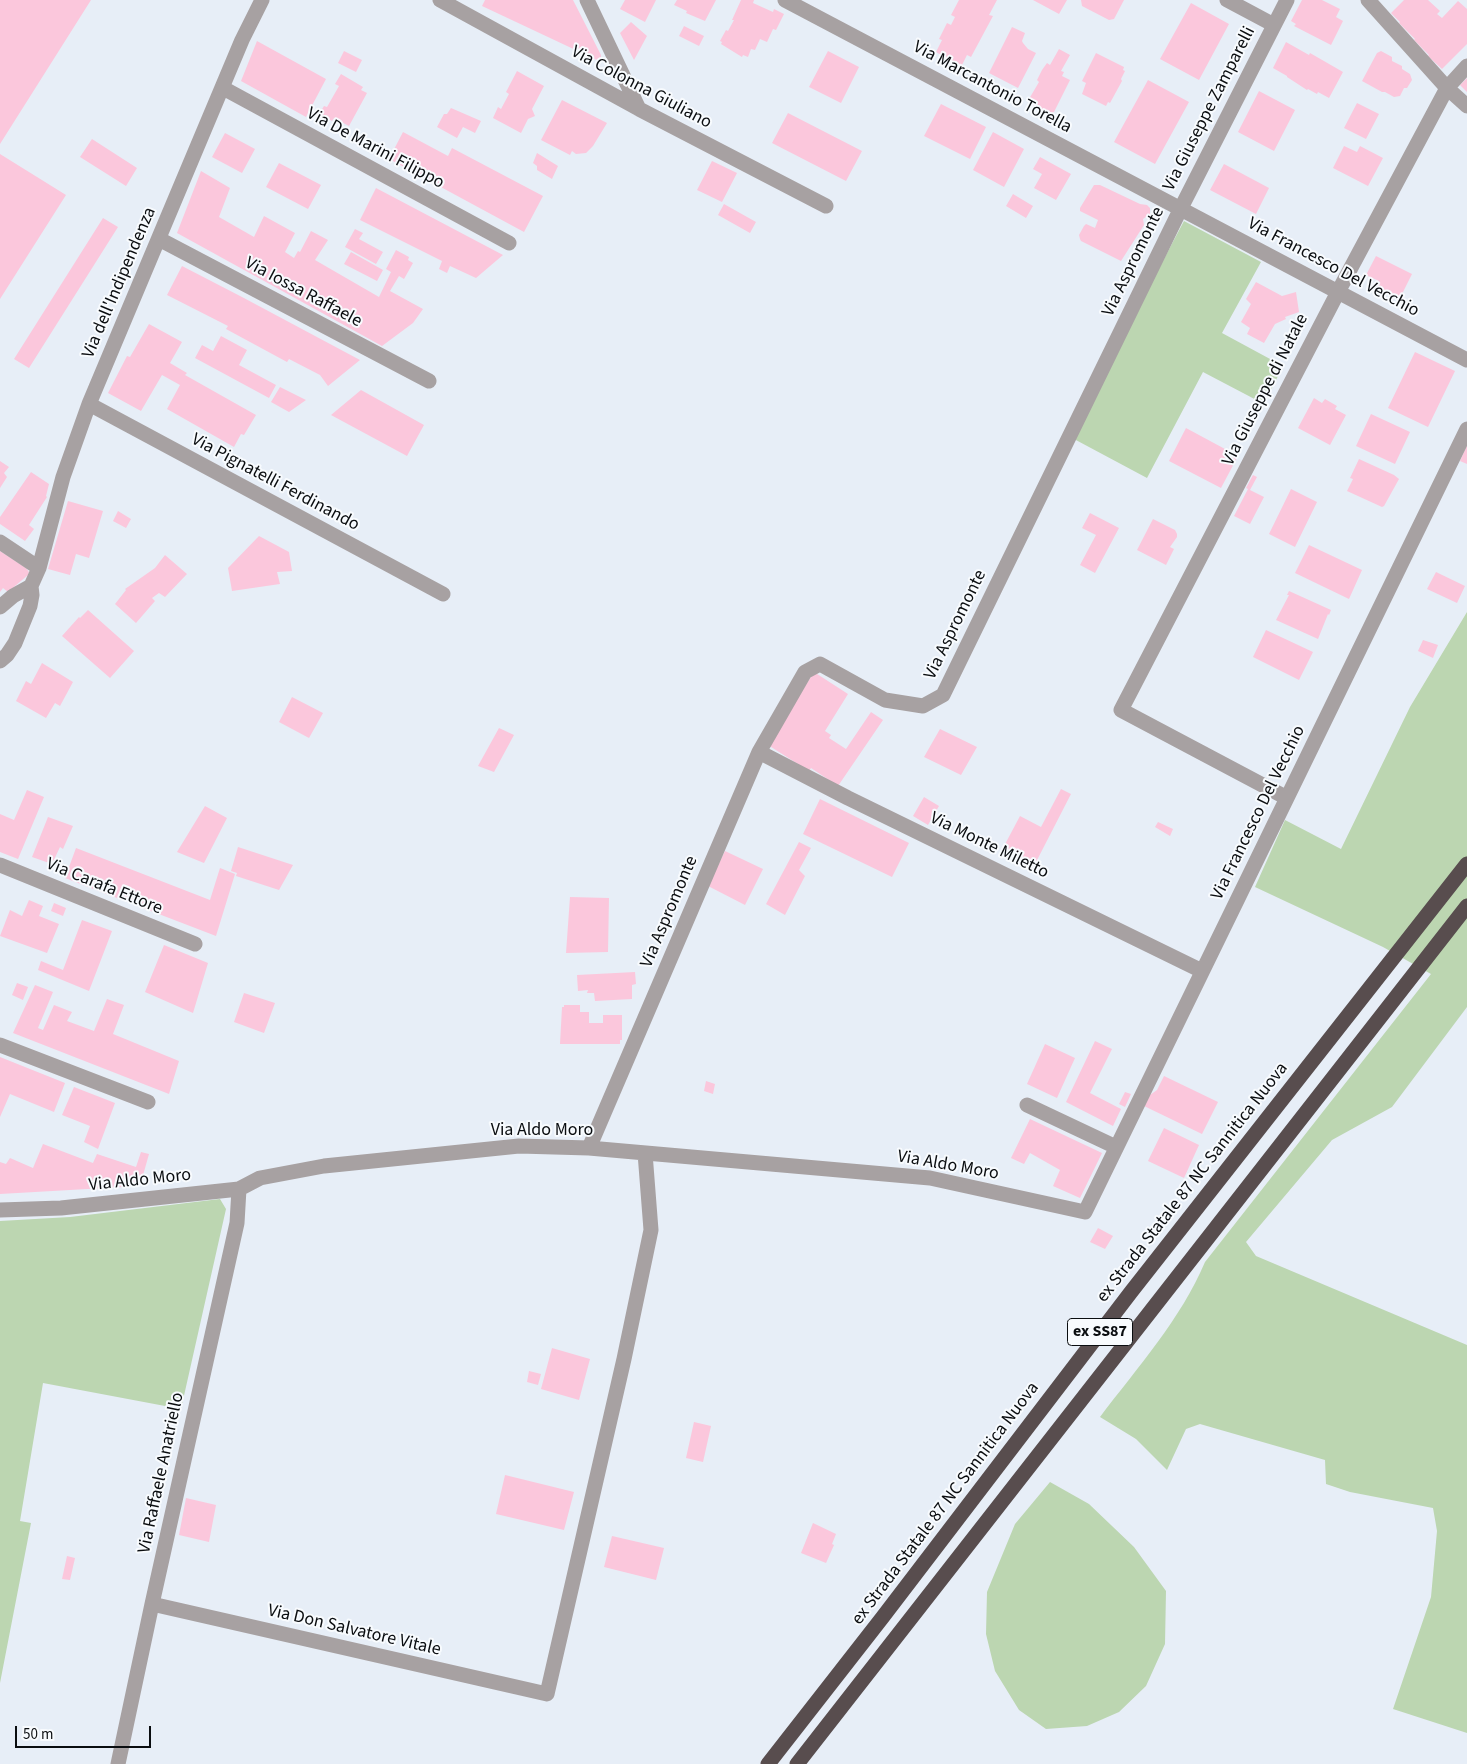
<!DOCTYPE html>
<html>
<head>
<meta charset="utf-8">
<style>
  body { margin:0 }
  #map { position:relative; width:1467px; height:1764px; overflow:hidden; background:#e7eef7; font-family:"Source Sans 3",sans-serif }
  canvas { display:block }
  .scale { position:absolute; left:15px; top:1726px; width:136px; height:22px; box-sizing:border-box; border:2px solid #0a0d10; border-top:0; padding-left:6px; font-size:15px; line-height:18px; white-space:nowrap; color:#0a0d10; -webkit-text-stroke:4px #f8fbfe; paint-order:stroke }
</style>
</head>
<body>
<div id="map">
<canvas width="1467" height="1764"></canvas>
<div class="scale">50 m</div>
</div>
<script>
const c = document.querySelector('canvas').getContext('2d');
c.lineJoin = 'round';
function fill(path, color) { c.fillStyle = color; c.fill(path, 'evenodd'); }
function trace(path, color, width, dash) { c.strokeStyle = color; c.lineWidth = width; c.lineCap = dash ? 'butt' : 'round'; c.setLineDash(dash || []); c.stroke(path); }
function drawText(font, color, halo, rows, align = 'center') {
  c.font = font + ' "Source Sans 3",sans-serif'; c.lineWidth = 4; c.setLineDash([]); c.textBaseline = 'middle'; c.strokeStyle = halo; c.fillStyle = color; for (const [text, x, y, turn = 0] of rows) {
    c.save(); c.translate(x, y); c.rotate((+turn || 0) * Math.PI / 180); c.textAlign = isNaN(turn) ? turn : align; if (halo) c.strokeText(text, 0, 0); c.fillText(text, 0, 0); c.restore();
  }
}
const green = new Path2D(`
  M 1184,221 L 1261,262 L 1222,333 L 1283,366 L 1264,404 L 1203,372 L 1147,478 L 1074,439 L 1149,287 Z
  M 1467,612 L 1467,1007 L 1392,1107 L 1332,1140 L 1246,1242 L 1256,1256 L 1467,1345 L 1467,1733 L 1393,1709 L 1431,1597 L 1437,1531 L 1433,1508 L 1350,1492 L 1326,1484 L 1325,1460 L 1200,1424 L 1186,1429 L 1167,1470 L 1136,1439 L 1100,1417 C 1137,1368 1181,1319 1205,1262 L 1431,974 L 1383,947 L 1255,887 L 1285,820 L 1341,849 L 1410,707 Z
  M 220,1199 L 226,1209 L 181,1409 L 43,1383 L 20,1521 L 31,1523 L 0,1683 L 0,1221 L 70,1217 Z
  M 1050,1482 L 1089,1504 L 1134,1547 L 1166,1591 L 1165,1644 L 1146,1686 L 1119,1712 L 1087,1726 L 1046,1729 L 1019,1710 L 995,1671 L 986,1634 L 987,1592 L 1015,1524 Z`);
const building = new Path2D(`
  M 0,0 L 91,0 L 0,144 Z
  M 485,0 L 573,0 L 601,55 L 601,59 L 599,61 L 482,6 Z
  M 625,0 L 656,0 L 645,22 L 620,9 Z
  M 677,0 L 716,0 L 705,21 L 686,13 L 687,11 L 674,5 Z
  M 741,0 L 754,0 L 753,3 L 773,12 L 774,9 L 784,14 L 776,30 L 773,29 L 767,42 L 760,39 L 755,50 L 751,49 L 748,57 L 743,55 L 742,57 L 721,44 L 722,42 L 720,41 L 726,30 L 728,31 L 734,20 L 732,20 Z
  M 959,0 L 997,0 L 989,15 L 993,16 L 971,57 L 967,55 L 960,69 L 949,63 L 950,60 L 936,52 L 942,40 L 939,39 L 947,23 L 951,25 L 955,17 L 951,15 Z
  M 1033,0 L 1067,0 L 1059,14 Z
  M 1081,0 L 1124,0 L 1114,19 L 1109,20 L 1082,6 Z
  M 1302,0 L 1322,0 L 1340,9 L 1336,17 L 1343,21 L 1331,45 L 1294,26 L 1296,24 L 1291,21 Z
  M 1404,0 L 1428,0 L 1440,11 L 1437,14 L 1442,18 L 1458,1 L 1467,9 L 1467,44 L 1442,69 L 1428,56 L 1429,55 L 1414,40 L 1415,39 L 1399,23 L 1400,22 L 1391,13 Z
  M 1191,3 L 1229,24 L 1199,80 L 1160,59 Z
  M 631,22 L 647,36 L 634,60 L 620,33 Z
  M 684,26 L 704,36 L 699,46 L 679,36 Z
  M 1012,27 L 1025,33 L 1022,41 L 1023,43 L 1028,49 L 1036,53 L 1018,88 L 989,73 Z
  M 257,41 L 326,79 L 306,117 L 241,81 Z
  M 1286,42 L 1309,55 L 1310,53 L 1343,72 L 1329,98 L 1318,92 L 1317,94 L 1308,89 L 1307,90 L 1287,77 L 1287,76 L 1273,68 Z
  M 1059,49 L 1070,55 L 1061,71 L 1064,72 L 1062,76 L 1070,80 L 1054,112 L 1051,114 L 1031,104 L 1029,99 L 1039,82 L 1037,80 L 1042,70 L 1047,63 L 1050,65 Z
  M 344,51 L 362,60 L 356,72 L 338,63 Z
  M 828,51 L 859,67 L 841,103 L 809,87 Z
  M 1381,51 L 1392,57 L 1392,61 L 1402,66 L 1402,69 L 1410,74 L 1412,80 L 1407,88 L 1404,88 L 1400,96 L 1394,97 L 1385,92 L 1382,92 L 1362,81 L 1377,53 Z
  M 1096,53 L 1124,67 L 1123,70 L 1125,71 L 1121,79 L 1122,81 L 1110,103 L 1108,102 L 1106,106 L 1082,94 L 1086,83 L 1082,81 Z
  M 517,71 L 544,86 L 532,109 L 535,116 L 528,119 L 521,133 L 493,118 L 498,107 L 501,109 L 509,94 L 506,92 Z
  M 341,74 L 363,87 L 361,90 L 367,93 L 349,126 L 334,118 L 332,121 L 319,114 L 324,106 L 327,107 L 339,86 L 335,84 Z
  M 1467,78 L 1467,92 L 1460,85 Z
  M 1148,80 L 1189,102 L 1155,164 L 1114,142 Z
  M 1259,91 L 1295,110 L 1274,151 L 1238,132 Z
  M 562,100 L 607,123 L 593,146 L 586,153 L 576,154 L 572,151 L 570,155 L 541,140 Z
  M 1357,103 L 1379,114 L 1366,139 L 1344,128 Z
  M 941,104 L 986,127 L 970,159 L 924,136 Z
  M 451,108 L 481,121 L 475,133 L 463,127 L 457,138 L 437,127 L 444,114 L 447,114 Z
  M 788,113 L 862,151 L 846,181 L 772,143 Z
  M 403,132 L 448,156 L 452,148 L 543,196 L 524,232 L 389,159 Z
  M 993,132 L 1024,149 L 1004,187 L 973,170 Z
  M 225,133 L 255,149 L 242,173 L 212,157 Z
  M 92,139 L 137,168 L 126,186 L 80,157 Z
  M 1344,146 L 1357,152 L 1360,146 L 1383,158 L 1368,186 L 1333,168 Z
  M 537,153 L 558,166 L 552,179 L 537,170 L 537,166 L 533,163 Z
  M 0,154 L 66,195 L 0,299 Z
  M 1040,157 L 1071,174 L 1056,200 L 1034,188 L 1042,174 L 1033,169 Z
  M 712,161 L 737,173 L 722,202 L 697,190 Z
  M 279,163 L 321,185 L 308,209 L 266,187 Z
  M 1224,164 L 1269,188 L 1256,214 L 1210,190 Z
  M 201,171 L 230,188 L 219,217 L 254,237 L 264,216 L 295,233 L 285,252 L 294,258 L 298,251 L 300,252 L 311,231 L 328,240 L 315,260 L 379,297 L 391,272 L 386,269 L 396,250 L 409,257 L 408,260 L 413,263 L 404,279 L 399,276 L 390,291 L 423,309 L 413,323 L 382,346 L 177,233 Z
  M 1094,185 L 1100,185 L 1140,204 L 1147,205 L 1150,208 L 1150,214 L 1143,219 L 1144,225 L 1121,261 L 1081,241 L 1080,239 L 1079,235 L 1084,226 L 1086,224 L 1095,228 L 1098,220 L 1080,211 L 1080,208 Z
  M 376,188 L 503,255 L 476,278 L 450,266 L 447,273 L 439,269 L 442,261 L 360,220 Z
  M 1013,194 L 1033,206 L 1026,218 L 1006,206 Z
  M 724,204 L 756,222 L 750,233 L 718,215 Z
  M 103,218 L 118,227 L 29,368 L 14,359 Z
  M 355,229 L 363,233 L 359,239 L 383,252 L 376,264 L 345,247 Z
  M 351,252 L 383,270 L 377,281 L 344,264 Z
  M 1376,256 L 1412,274 L 1399,300 L 1377,286 L 1379,281 L 1366,275 Z
  M 182,266 L 242,297 L 360,360 L 328,386 L 320,375 L 289,359 L 287,362 L 226,329 L 228,326 L 167,295 Z
  M 1256,282 L 1282,296 L 1296,292 L 1299,312 L 1285,317 L 1286,319 L 1275,324 L 1264,343 L 1247,334 L 1250,328 L 1241,322 L 1251,304 L 1246,299 Z
  M 149,324 L 182,342 L 170,363 L 187,373 L 185,375 L 256,415 L 244,435 L 241,434 L 234,447 L 167,409 L 180,385 L 162,375 L 141,411 L 108,393 L 127,356 L 130,357 Z
  M 221,336 L 247,350 L 239,365 L 276,385 L 269,398 L 195,358 L 202,345 L 213,351 Z
  M 1415,352 L 1455,371 L 1428,427 L 1388,408 Z
  M 280,387 L 306,400 L 289,412 L 271,402 Z
  M 361,390 L 424,425 L 407,456 L 331,415 Z
  M 1314,398 L 1322,403 L 1325,399 L 1337,406 L 1335,409 L 1346,415 L 1330,445 L 1298,428 Z
  M 1371,414 L 1410,432 L 1395,464 L 1356,446 Z
  M 1186,428 L 1238,456 L 1221,488 L 1169,461 Z
  M 1467,445 L 1467,464 L 1460,461 Z
  M 1359,459 L 1394,475 L 1399,479 L 1384,506 L 1382,507 L 1347,491 L 1353,479 L 1350,478 Z
  M 0,461 L 9,467 L 4,473 L 7,477 L 0,488 Z
  M 31,472 L 49,484 L 46,496 L 47,497 L 29,525 L 34,529 L 25,541 L 0,524 L 0,517 Z
  M 1253,475 L 1257,477 L 1250,490 L 1264,497 L 1250,524 L 1234,516 L 1248,489 L 1246,488 Z
  M 1291,489 L 1317,502 L 1295,547 L 1269,534 Z
  M 68,501 L 103,511 L 89,558 L 76,554 L 70,575 L 48,569 Z
  M 118,511 L 131,519 L 126,528 L 113,521 Z
  M 1090,513 L 1119,528 L 1095,573 L 1080,565 L 1096,535 L 1082,528 Z
  M 1153,519 L 1175,530 L 1177,534 L 1177,537 L 1170,547 L 1174,549 L 1166,565 L 1137,550 Z
  M 259,536 L 289,552 L 292,571 L 277,572 L 280,584 L 232,591 L 228,568 Z
  M 1309,545 L 1362,570 L 1349,599 L 1295,573 Z
  M 0,551 L 26,568 L 29,572 L 28,575 L 8,592 L 3,588 L 0,592 Z
  M 165,555 L 187,574 L 165,597 L 159,593 L 152,598 L 155,601 L 136,623 L 115,604 L 126,590 L 125,589 L 155,568 Z
  M 1436,572 L 1465,586 L 1457,603 L 1427,589 Z
  M 1289,591 L 1331,610 L 1329,615 L 1328,614 L 1318,639 L 1276,620 L 1289,595 L 1287,595 Z
  M 88,610 L 134,651 L 110,678 L 62,636 L 79,617 L 80,618 Z
  M 1266,630 L 1313,652 L 1299,680 L 1253,657 Z
  M 1423,640 L 1438,645 L 1433,658 L 1418,651 Z
  M 42,663 L 73,682 L 60,706 L 55,703 L 46,718 L 16,701 L 26,681 L 31,684 Z
  M 814,672 L 848,694 L 825,731 L 831,735 L 829,738 L 846,749 L 871,712 L 883,720 L 838,786 L 811,768 L 809,771 L 768,745 Z
  M 292,697 L 323,713 L 309,738 L 279,722 Z
  M 499,728 L 514,735 L 494,772 L 478,766 Z
  M 940,729 L 977,747 L 961,775 L 924,757 Z
  M 1061,789 L 1071,794 L 1035,864 L 1003,848 L 1020,816 L 1041,827 Z
  M 27,790 L 44,797 L 18,859 L 0,852 L 0,814 L 14,820 Z
  M 924,797 L 939,806 L 928,825 L 913,816 Z
  M 820,799 L 909,843 L 892,877 L 803,834 Z
  M 205,806 L 227,818 L 204,863 L 177,852 Z
  M 48,817 L 73,826 L 63,849 L 60,847 L 52,864 L 32,857 Z
  M 1158,822 L 1173,829 L 1170,836 L 1155,827 Z
  M 799,842 L 811,848 L 799,870 L 805,876 L 785,915 L 766,904 Z
  M 238,847 L 293,865 L 279,890 L 236,876 L 237,873 L 231,871 Z
  M 76,848 L 210,900 L 220,868 L 235,874 L 216,936 L 65,878 Z
  M 725,851 L 763,869 L 745,905 L 708,886 Z
  M 570,897 L 609,898 L 608,952 L 566,953 Z
  M 29,900 L 43,906 L 39,916 L 59,924 L 47,953 L 0,936 L 10,910 L 22,916 Z
  M 669,902 L 676,903 L 669,922 L 662,919 Z
  M 54,903 L 66,908 L 63,916 L 51,911 Z
  M 82,920 L 112,931 L 89,991 L 38,970 L 41,961 L 63,970 Z
  M 164,945 L 208,963 L 193,1013 L 145,992 Z
  M 635,972 L 636,984 L 632,985 L 632,999 L 595,1001 L 594,993 L 587,993 L 588,990 L 578,991 L 577,975 Z
  M 17,983 L 28,987 L 23,1000 L 12,995 Z
  M 35,985 L 53,992 L 38,1028 L 43,1030 L 54,1005 L 72,1012 L 67,1021 L 94,1031 L 107,999 L 124,1005 L 113,1034 L 179,1061 L 169,1094 L 13,1033 Z
  M 244,993 L 275,1003 L 264,1033 L 234,1022 Z
  M 564,1005 L 580,1005 L 580,1012 L 589,1012 L 589,1023 L 603,1023 L 603,1015 L 622,1015 L 622,1040 L 620,1040 L 620,1044 L 560,1044 L 562,1007 L 564,1007 Z
  M 1095,1041 L 1112,1049 L 1090,1093 L 1121,1109 L 1113,1126 L 1066,1102 Z
  M 1045,1044 L 1075,1058 L 1057,1098 L 1027,1084 Z
  M 0,1057 L 65,1083 L 54,1112 L 10,1094 L 0,1117 Z
  M 1164,1076 L 1218,1102 L 1202,1134 L 1144,1106 L 1150,1095 L 1157,1090 Z
  M 706,1081 L 715,1084 L 713,1094 L 704,1091 Z
  M 74,1087 L 115,1103 L 98,1149 L 84,1142 L 90,1126 L 62,1115 Z
  M 1125,1092 L 1131,1094 L 1125,1107 L 1119,1104 Z
  M 1030,1119 L 1102,1153 L 1080,1198 L 1053,1186 L 1060,1170 L 1030,1153 L 1024,1164 L 1011,1158 Z
  M 1164,1128 L 1199,1145 L 1184,1178 L 1148,1161 Z
  M 43,1144 L 93,1163 L 97,1154 L 136,1167 L 141,1152 L 149,1154 L 140,1186 L 0,1194 L 0,1162 L 6,1164 L 10,1158 L 33,1168 Z
  M 1098,1228 L 1113,1236 L 1105,1249 L 1090,1242 Z
  M 552,1348 L 590,1359 L 579,1400 L 541,1389 Z
  M 529,1371 L 541,1374 L 538,1385 L 527,1382 Z
  M 694,1422 L 711,1426 L 703,1462 L 686,1458 Z
  M 505,1475 L 574,1492 L 564,1530 L 496,1514 Z
  M 186,1498 L 216,1505 L 209,1542 L 179,1535 Z
  M 813,1523 L 836,1534 L 832,1544 L 834,1545 L 826,1563 L 801,1553 Z
  M 612,1536 L 664,1548 L 656,1580 L 604,1567 Z
  M 67,1556 L 75,1558 L 70,1580 L 62,1579 Z`);
const minor = new Path2D(`
  M 440,0 L 639,109 L 826,206
  M 587,0 L 639,109
  M 785,0 L 1467,360
  M 1227,0 L 1274,25
  M 1368,0 L 1447,88 L 1467,106
  M 223,88 L 509,243
  M 159,239 L 429,381
  M 89,404 L 443,594
  M 0,542 L 39,568
  M 0,607 L 13,596 L 31,586
  M 0,661 L 7,655 L 15,643 L 30,606 L 32,595 L 31,586 L 39,568 L 63,477 L 89,404 L 242,40 L 262,0
  M 759,752 L 848,798 L 1202,971
  M 1287,798 L 1121,710 L 1338,292 L 1447,88 L 1467,66
  M 0,865 L 195,944
  M 0,1045 L 148,1102
  M 1027,1105 L 1116,1147
  M 589,1148 L 759,752 L 805,672 L 820,664 L 885,700 L 923,706 L 943,695 L 1181,208 L 1287,0
  M 0,1210 L 61,1208 L 239,1189 L 260,1178 L 324,1166 L 519,1146 L 589,1148 L 930,1178 L 1085,1212 L 1467,429
  M 152,1604 L 547,1694 L 624,1359 L 651,1230 L 645,1153
  M 118,1764 L 152,1604 L 237,1223 L 239,1189`);
const highway = new Path2D(`
  M 768,1764 L 882,1618 L 1131,1292 L 1467,864
  M 797,1764 L 1467,906`);
const shields = [
  [1100,1332,65]
];
const shieldNames = [
  ["ex SS87",1100,1332]
];
const streetNames = [
  ["Via Colonna Giuliano",641,88,28],
  ["Via Marcantonio Torella",992,88,28],
  ["Via Giuseppe Zamparelli",1210,109,-63],
  ["Via De Marini Filippo",375,149,28],
  ["Via Aspromonte",1134,262,-64],
  ["Via Francesco Del Vecchio",1333,268,28],
  ["Via dell'Indipendenza",120,283,-67],
  ["Via Iossa Raffaele",303,293,28],
  ["Via Giuseppe di Natale",1266,390,-63],
  ["Via Pignatelli Ferdinando",275,483,28],
  ["Via Aspromonte",956,625,-64],
  ["Via Francesco Del Vecchio",1259,813,-64],
  ["Via Monte Miletto",989,846,26],
  ["Via Carafa Ettore",104,887,22],
  ["Via Aspromonte",670,912,-67],
  ["Via Aldo Moro",542,1131],
  ["Via Aldo Moro",948,1166,10],
  ["Via Aldo Moro",140,1181,-6],
  ["ex Strada Statale 87 NC Sannitica Nuova",1193,1183,-52],
  ["Via Raffaele Anatriello",162,1473,-78],
  ["ex Strada Statale 87 NC Sannitica Nuova",946,1504,-53],
  ["Via Don Salvatore Vitale",354,1631,13]
];
fill(green, '#bcd6b1');
fill(building, '#fbc7dc');
trace(minor, '#a7a1a2', 15);
trace(highway, '#584d4e', 15);
for (const [x, y, w] of shields) { const box = new Path2D(); box.roundRect(x - w / 2, y - 13.5, w, 27, 4); c.fillStyle = '#f8fbfe'; c.fill(box); trace(box, '#0a0d10', 1); }
drawText('bold 16px', '#0a0d10', null, shieldNames);
drawText('18px', '#0a0d10', '#f8fbfe', streetNames);
</script>
</body>
</html>
